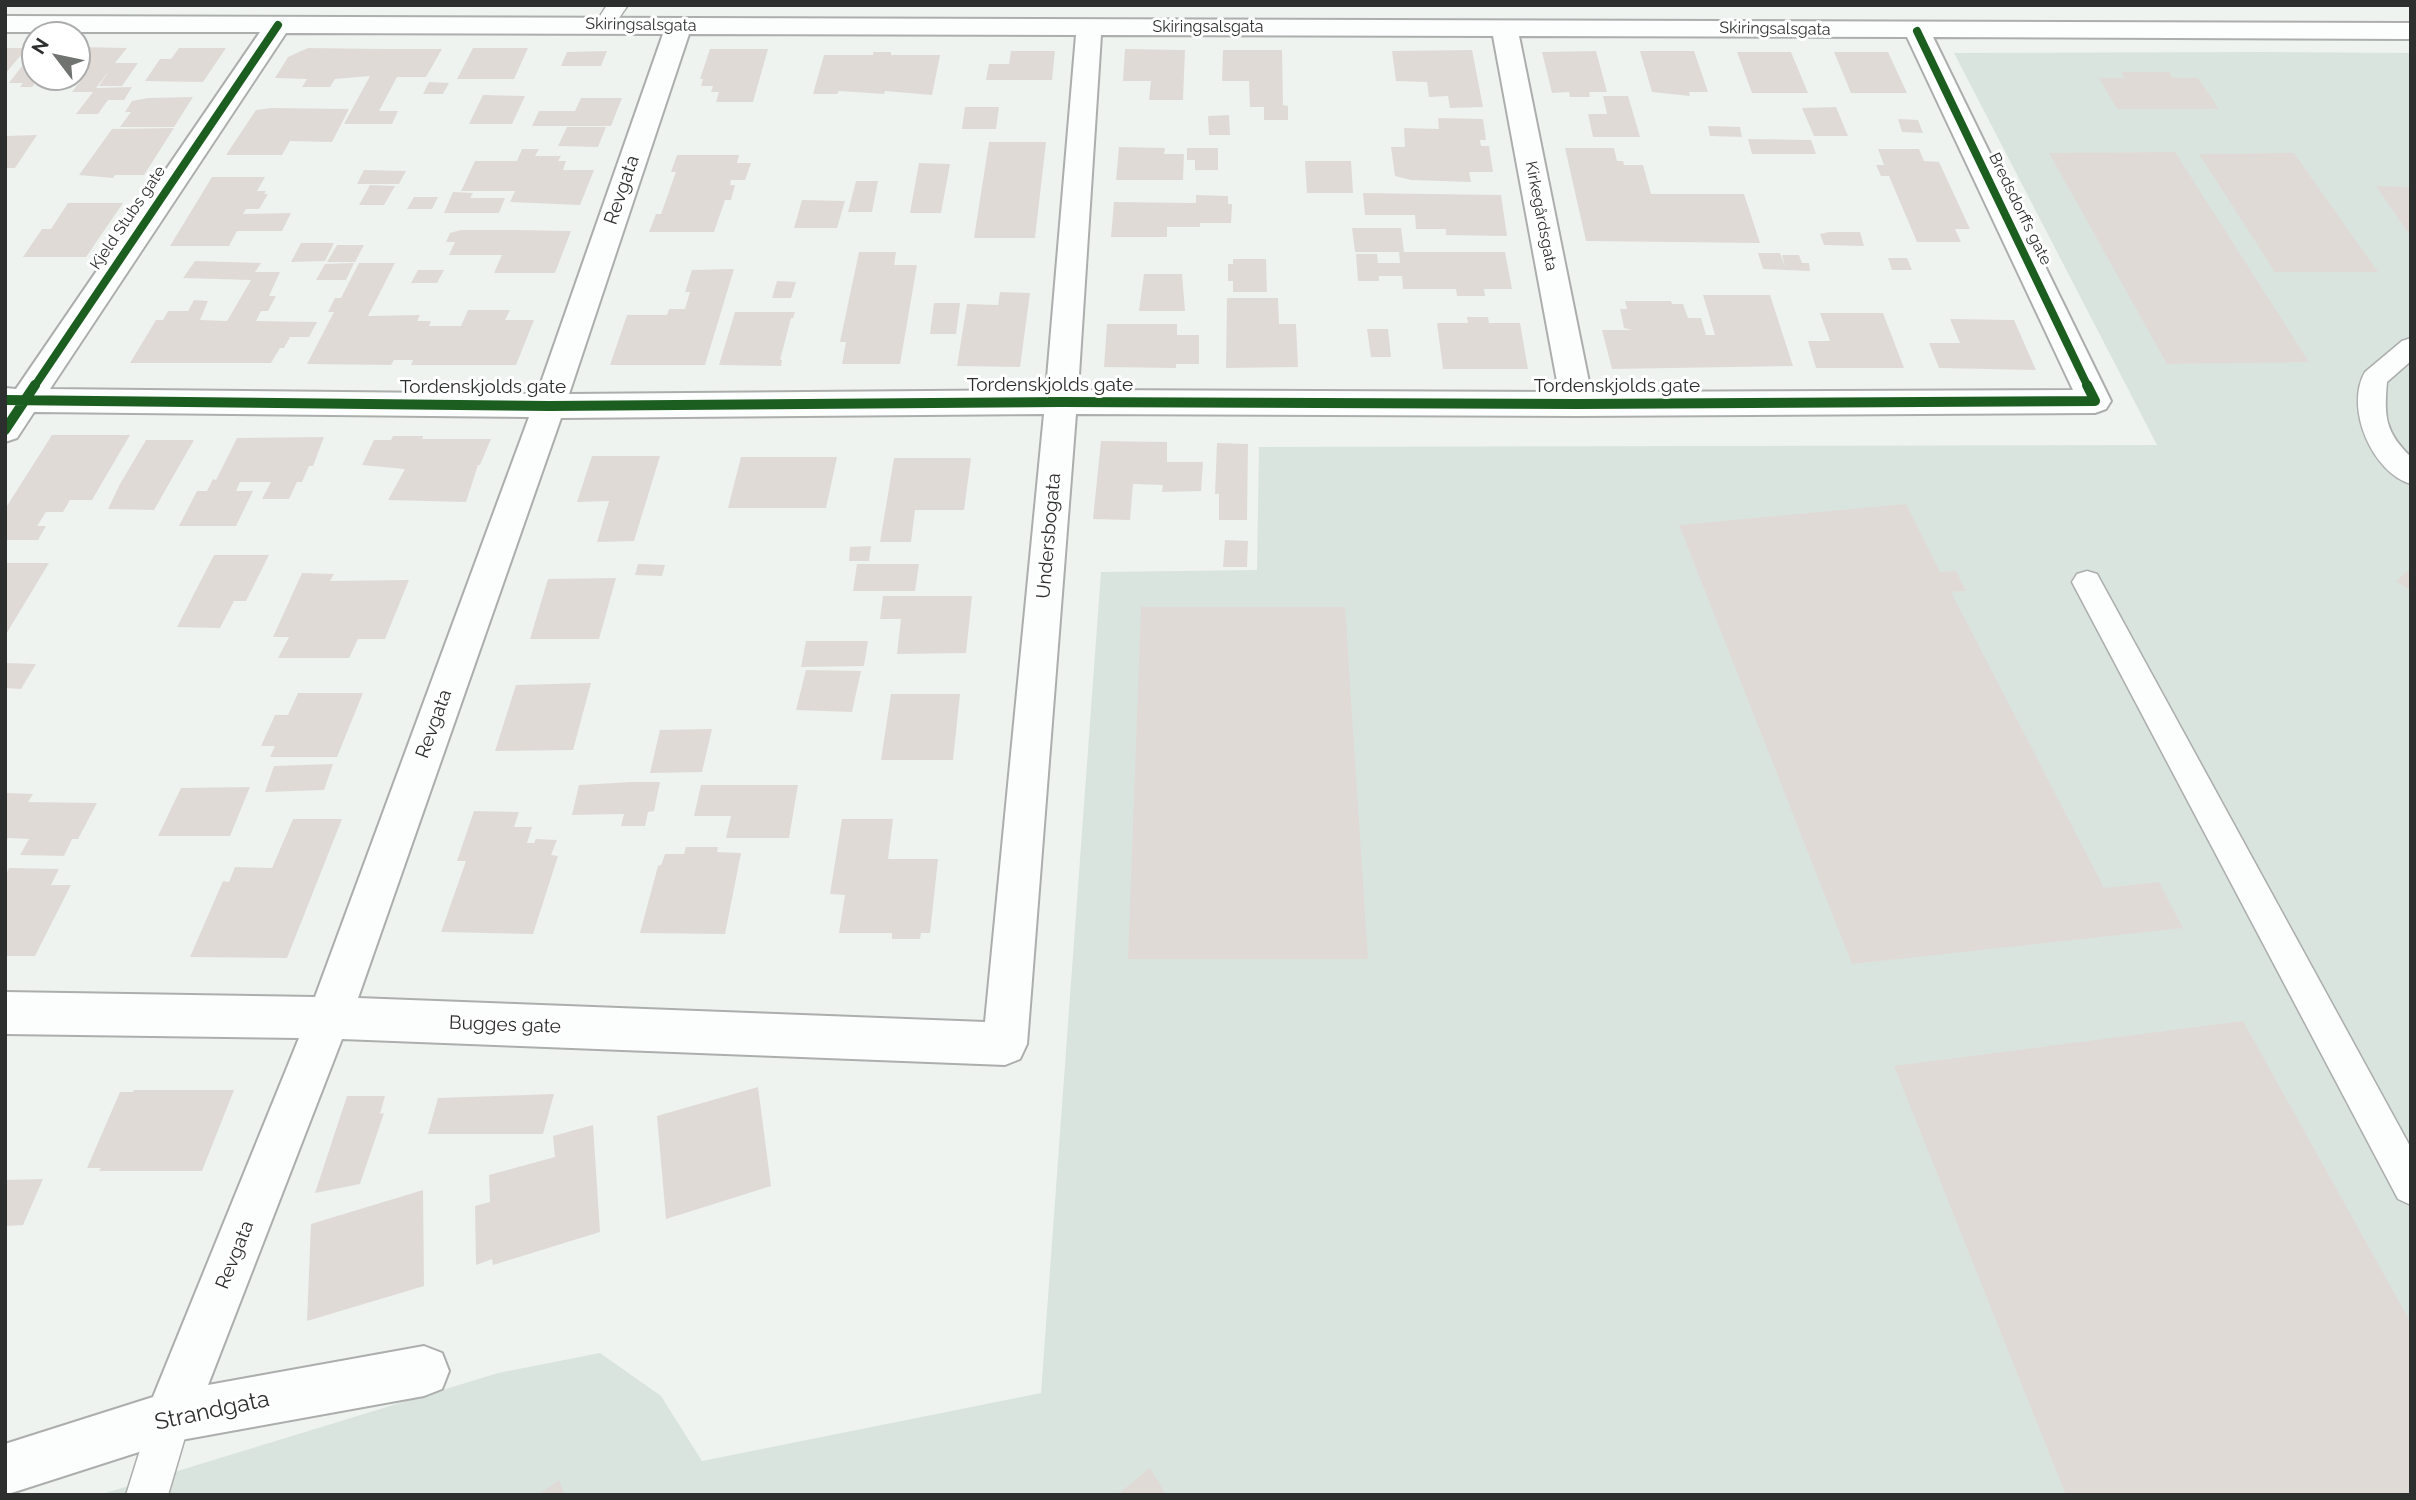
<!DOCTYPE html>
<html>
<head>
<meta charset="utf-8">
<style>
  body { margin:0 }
  #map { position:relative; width:2416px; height:1500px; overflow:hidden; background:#eef3f0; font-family:Raleway,sans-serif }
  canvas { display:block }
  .frame { position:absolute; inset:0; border:7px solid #2c2f2d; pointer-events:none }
  .north { position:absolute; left:21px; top:21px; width:70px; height:70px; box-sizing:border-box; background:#fff; border:2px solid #abacab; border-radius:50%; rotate:302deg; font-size:19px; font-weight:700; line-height:28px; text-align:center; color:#2c2f2d }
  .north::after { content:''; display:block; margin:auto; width:24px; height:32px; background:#707471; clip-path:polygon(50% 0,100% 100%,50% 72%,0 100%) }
</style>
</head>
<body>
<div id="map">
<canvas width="2416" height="1500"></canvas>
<div class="frame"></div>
<div class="north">N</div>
</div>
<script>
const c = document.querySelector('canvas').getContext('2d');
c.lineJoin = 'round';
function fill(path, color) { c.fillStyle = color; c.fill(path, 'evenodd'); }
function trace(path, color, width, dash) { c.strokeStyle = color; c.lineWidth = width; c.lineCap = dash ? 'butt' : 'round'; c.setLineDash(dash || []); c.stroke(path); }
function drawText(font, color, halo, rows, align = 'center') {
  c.font = font + ' Raleway,sans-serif'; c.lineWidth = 6; c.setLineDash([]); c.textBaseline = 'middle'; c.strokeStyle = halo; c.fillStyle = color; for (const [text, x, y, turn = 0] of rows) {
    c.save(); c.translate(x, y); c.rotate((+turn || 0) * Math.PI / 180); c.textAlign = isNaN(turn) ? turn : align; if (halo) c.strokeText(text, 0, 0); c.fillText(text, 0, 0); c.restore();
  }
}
const built = new Path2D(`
  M 2263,52 L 2411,53 L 2411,1495 L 99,1495 L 498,1373 L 600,1353 L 661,1396 L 702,1461 L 1041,1393 L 1101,572 L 1257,570 L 1259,447 L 2157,445 L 1954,53 Z`);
const building = new Path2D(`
  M 77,47 L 127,48 L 115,63 L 138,63 L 122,86 L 99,86 L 109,71 L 96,88 L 132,87 L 124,100 L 108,100 L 98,114 L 76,114 L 93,92 L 72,92 L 82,79 L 77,79 Z
  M 5,48 L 27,48 L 5,74 Z
  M 179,48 L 226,48 L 203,82 L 145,81 L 160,59 L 171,59 Z
  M 308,48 L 384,49 L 442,49 L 426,77 L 397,77 L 379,111 L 398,111 L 392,124 L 344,124 L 370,76 L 335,79 L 330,87 L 302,87 L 307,79 L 275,78 L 288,57 Z
  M 473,48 L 528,48 L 514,79 L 457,79 Z
  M 35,49 L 35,77 L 40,77 L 32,87 L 20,87 L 23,83 L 9,83 Z
  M 710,49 L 768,49 L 753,102 L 716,102 L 719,92 L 711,92 L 713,86 L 701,86 L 703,79 L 700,79 Z
  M 1125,49 L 1185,50 L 1183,100 L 1149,100 L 1151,81 L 1123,81 Z
  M 1223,50 L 1282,50 L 1283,105 L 1288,106 L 1288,120 L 1264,120 L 1264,107 L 1250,107 L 1249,81 L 1222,81 Z
  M 1472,50 L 1483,107 L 1450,108 L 1448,96 L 1429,97 L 1427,82 L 1396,81 L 1392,51 Z
  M 607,51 L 601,66 L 561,66 L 567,52 Z
  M 1011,51 L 1055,51 L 1052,80 L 986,80 L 989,64 L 1009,64 Z
  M 1596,51 L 1607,92 L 1589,92 L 1590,97 L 1570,97 L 1569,92 L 1552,93 L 1542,52 Z
  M 1640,51 L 1694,51 L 1708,92 L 1689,92 L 1690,96 L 1652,92 Z
  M 873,52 L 891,52 L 891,55 L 940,55 L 932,95 L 885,91 L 884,94 L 839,91 L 837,94 L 813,94 L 824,55 L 873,55 Z
  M 1737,52 L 1791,52 L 1808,93 L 1752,93 Z
  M 1834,52 L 1888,52 L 1907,93 L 1851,93 Z
  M 2121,72 L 2169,72 L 2172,78 L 2198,78 L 2219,109 L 2117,109 L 2099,78 L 2125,78 Z
  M 429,82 L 449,83 L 443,94 L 423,94 Z
  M 483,95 L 525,96 L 512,124 L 469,124 Z
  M 1603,96 L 1628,96 L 1640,137 L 1593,137 L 1588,114 L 1607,114 Z
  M 193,97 L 174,127 L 120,127 L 131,112 L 125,112 L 132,101 L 148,98 Z
  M 581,98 L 622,98 L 611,126 L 532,126 L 539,111 L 575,111 Z
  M 965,107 L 999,107 L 996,129 L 962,129 Z
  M 1836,107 L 1848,136 L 1814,136 L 1802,108 Z
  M 271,108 L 349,109 L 332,142 L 290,141 L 282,155 L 226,155 L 256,110 Z
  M 1229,115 L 1230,135 L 1209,135 L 1208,116 Z
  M 1438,118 L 1483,119 L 1486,140 L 1480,140 L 1481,146 L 1489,146 L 1493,172 L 1469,172 L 1471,182 L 1411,180 L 1395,176 L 1391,147 L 1405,147 L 1404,128 L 1439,129 Z
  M 1898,119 L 1918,120 L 1923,133 L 1902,132 Z
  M 1708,126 L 1740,127 L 1742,137 L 1710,136 Z
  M 567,127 L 606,127 L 598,147 L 558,146 Z
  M 174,128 L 144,175 L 115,175 L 113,178 L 79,175 L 112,129 Z
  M 37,135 L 15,168 L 5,168 L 5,136 Z
  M 1748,139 L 1811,140 L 1816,154 L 1752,154 Z
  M 989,142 L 1046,142 L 1035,238 L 974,238 Z
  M 1119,147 L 1165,148 L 1164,154 L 1184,154 L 1183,180 L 1116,180 Z
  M 1187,148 L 1218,148 L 1218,170 L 1195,170 L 1195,160 L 1187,160 Z
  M 1565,148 L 1614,148 L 1617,161 L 1623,161 L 1624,165 L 1643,165 L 1651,194 L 1744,194 L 1760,243 L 1586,241 Z
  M 522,149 L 539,149 L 535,156 L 561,156 L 558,161 L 566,161 L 563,170 L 594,170 L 580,205 L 510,202 L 515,191 L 461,191 L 475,161 L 517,161 Z
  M 1878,149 L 1919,149 L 1924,161 L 1939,162 L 1970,229 L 1955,229 L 1961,242 L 1917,242 L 1889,176 L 1881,176 L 1876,165 L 1884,165 Z
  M 2175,152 L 2309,362 L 2167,364 L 2049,153 Z
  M 2294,153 L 2378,272 L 2275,272 L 2199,154 Z
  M 677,155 L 739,155 L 737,163 L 751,163 L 745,180 L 731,180 L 730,185 L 735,185 L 731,200 L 725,200 L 714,232 L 649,232 L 656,214 L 661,214 L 676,172 L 671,172 Z
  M 1305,161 L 1351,161 L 1353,193 L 1307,193 Z
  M 919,163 L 950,164 L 941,213 L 910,213 Z
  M 364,170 L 406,171 L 399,184 L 357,184 Z
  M 212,177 L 265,177 L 257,191 L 266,191 L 264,194 L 268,194 L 259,209 L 246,209 L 243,214 L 291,213 L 282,231 L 237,231 L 229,246 L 170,246 Z
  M 856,181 L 878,181 L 872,212 L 848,212 Z
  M 370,185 L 395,186 L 384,205 L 359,205 Z
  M 2376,186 L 2411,187 L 2411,237 Z
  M 453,192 L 473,193 L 470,198 L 505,198 L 499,213 L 444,213 Z
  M 1363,193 L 1501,195 L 1507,236 L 1446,235 L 1446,229 L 1416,229 L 1415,215 L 1365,215 Z
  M 1196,195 L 1228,196 L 1228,204 L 1232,204 L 1231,223 L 1200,223 L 1200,227 L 1167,227 L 1167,237 L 1111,237 L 1114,202 L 1196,203 Z
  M 414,197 L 438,197 L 432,209 L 407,209 Z
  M 802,200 L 845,201 L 837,228 L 794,228 Z
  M 68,203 L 123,203 L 86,257 L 23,257 L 42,229 L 51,229 Z
  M 1352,228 L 1401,228 L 1404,252 L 1505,252 L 1512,289 L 1484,289 L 1485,296 L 1457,296 L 1456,289 L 1403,289 L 1402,276 L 1379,276 L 1379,281 L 1358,281 L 1356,254 L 1377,254 L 1378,263 L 1400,263 L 1399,252 L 1355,252 Z
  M 461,230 L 517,230 L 571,231 L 555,273 L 494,273 L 502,255 L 449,255 L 455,242 L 446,242 L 450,233 Z
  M 1829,232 L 1860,232 L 1864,246 L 1824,245 L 1820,234 Z
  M 301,243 L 334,243 L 325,261 L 291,262 Z
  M 337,245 L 364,245 L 355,262 L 327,262 Z
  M 859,252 L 896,252 L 894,265 L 917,265 L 900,364 L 842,364 L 846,342 L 840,342 Z
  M 1758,253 L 1780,253 L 1785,267 L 1782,255 L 1799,255 L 1802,263 L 1809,263 L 1810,271 L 1763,269 Z
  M 1888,258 L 1907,258 L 1912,270 L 1892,270 Z
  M 1233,259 L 1266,259 L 1267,292 L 1233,292 L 1233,281 L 1228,281 L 1228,264 L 1233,264 Z
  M 195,261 L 261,263 L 255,272 L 280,272 L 269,296 L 276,296 L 268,311 L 261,311 L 256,321 L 317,322 L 309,337 L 290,337 L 284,348 L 280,348 L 271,363 L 130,363 L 156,320 L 163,320 L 168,311 L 188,311 L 194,300 L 208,301 L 200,320 L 227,321 L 251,280 L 183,278 Z
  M 354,263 L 346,280 L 316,280 L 325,264 Z
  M 359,263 L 395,263 L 368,316 L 420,315 L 417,321 L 431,321 L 429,326 L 461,326 L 468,310 L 510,310 L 505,320 L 534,320 L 516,365 L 411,365 L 413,360 L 394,360 L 391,365 L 307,364 L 334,312 L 328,312 L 335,298 L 341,298 Z
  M 734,269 L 705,365 L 610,365 L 627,315 L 667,315 L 669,309 L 685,309 L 690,292 L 685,292 L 692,270 Z
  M 418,270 L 444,270 L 437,283 L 411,283 Z
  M 1144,274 L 1182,274 L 1185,311 L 1139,311 Z
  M 777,281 L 796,282 L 791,298 L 772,298 Z
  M 1000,292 L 1030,293 L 1020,367 L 957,366 L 967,304 L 998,305 Z
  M 1703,295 L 1770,295 L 1793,366 L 1612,369 L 1602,330 L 1632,330 L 1624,328 L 1620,309 L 1627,309 L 1625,301 L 1671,301 L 1672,304 L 1683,304 L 1688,318 L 1701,318 L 1706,335 L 1715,335 Z
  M 1227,298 L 1278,298 L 1279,324 L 1296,324 L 1298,367 L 1226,368 Z
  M 934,303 L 960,303 L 956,334 L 930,334 Z
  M 735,312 L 795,312 L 793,318 L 791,318 L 780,360 L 782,360 L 781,366 L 719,365 Z
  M 1820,313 L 1883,313 L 1904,368 L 1816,368 L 1808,341 L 1830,341 Z
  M 1467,317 L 1488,317 L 1489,323 L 1520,323 L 1528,369 L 1443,369 L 1437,323 L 1468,323 Z
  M 1950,319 L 2014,320 L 2036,370 L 1939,368 L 1929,343 L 1960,343 Z
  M 1107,324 L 1177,324 L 1177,335 L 1199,335 L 1199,364 L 1176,364 L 1176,368 L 1104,367 Z
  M 1367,329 L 1388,329 L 1391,357 L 1371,357 Z
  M 52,435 L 130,435 L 92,500 L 70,500 L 63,512 L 46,512 L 37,526 L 46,526 L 38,540 L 5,540 L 5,509 Z
  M 393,436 L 423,436 L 422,439 L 491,439 L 480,465 L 478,465 L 466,502 L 388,500 L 405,469 L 362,465 L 374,440 L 391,440 Z
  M 324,437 L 313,466 L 309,466 L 302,482 L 297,482 L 289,499 L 262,499 L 271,482 L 240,482 L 236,491 L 253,491 L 236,526 L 179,526 L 197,491 L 207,491 L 213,479 L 216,480 L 237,438 Z
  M 146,440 L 194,440 L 154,510 L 108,509 L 120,484 Z
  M 1101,441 L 1167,442 L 1167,462 L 1203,462 L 1201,491 L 1162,492 L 1163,485 L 1133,484 L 1130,520 L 1093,519 Z
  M 1217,443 L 1248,444 L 1247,520 L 1219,520 L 1219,494 L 1215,494 Z
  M 592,456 L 660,456 L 634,541 L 597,542 L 609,501 L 577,502 Z
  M 741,457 L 837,457 L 826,508 L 728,508 Z
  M 894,458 L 971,458 L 964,510 L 915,510 L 911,542 L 880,542 Z
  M 1906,504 L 1940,572 L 1956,571 L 1966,591 L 1951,592 L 2104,888 L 2159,882 L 2183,928 L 1852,964 L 1679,525 Z
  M 1225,540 L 1248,541 L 1247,567 L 1223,567 Z
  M 871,546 L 869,561 L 849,561 L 850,547 Z
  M 214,555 L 269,555 L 246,601 L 234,601 L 220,628 L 177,627 Z
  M 5,563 L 49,563 L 5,636 Z
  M 638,564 L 665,565 L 662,576 L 635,575 Z
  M 857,564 L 919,564 L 915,591 L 853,591 Z
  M 2411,568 L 2411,591 L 2396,581 Z
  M 302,573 L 334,574 L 330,581 L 409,580 L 385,639 L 358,639 L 349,658 L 278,658 L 289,637 L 273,637 Z
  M 616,578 L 599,639 L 530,639 L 548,579 Z
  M 883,596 L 972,596 L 966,653 L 897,654 L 901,619 L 880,619 Z
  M 1141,607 L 1345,607 L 1368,959 L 1128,959 Z
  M 806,641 L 868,641 L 864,666 L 801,667 Z
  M 5,663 L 36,664 L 21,689 L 5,688 Z
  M 806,670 L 861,671 L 852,712 L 796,710 Z
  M 591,683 L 573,750 L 495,751 L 516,685 Z
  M 298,693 L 363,693 L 337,757 L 270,757 L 275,746 L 261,746 L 275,715 L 288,715 Z
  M 891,694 L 960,694 L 953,760 L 881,760 Z
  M 712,729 L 702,772 L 650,773 L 660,730 Z
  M 333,764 L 324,790 L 265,792 L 274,766 Z
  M 632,782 L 660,782 L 654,811 L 648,812 L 645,826 L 621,826 L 624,814 L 572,815 L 579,785 Z
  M 701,785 L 798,785 L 789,838 L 726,838 L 731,816 L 694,816 Z
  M 250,787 L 230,836 L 158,836 L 181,788 Z
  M 5,793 L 33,794 L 28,802 L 97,803 L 78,839 L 72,839 L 64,856 L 20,855 L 29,839 L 8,838 L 5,843 Z
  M 474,811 L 519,812 L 514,827 L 532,827 L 527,843 L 534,843 L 536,839 L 557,840 L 551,855 L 558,856 L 533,934 L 441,932 L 466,861 L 457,861 Z
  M 293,819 L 342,819 L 287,958 L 190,957 L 223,881 L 229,882 L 235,867 L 272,868 Z
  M 842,819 L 893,819 L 888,859 L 938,859 L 930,933 L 921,933 L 920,939 L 892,939 L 892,933 L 839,933 L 845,895 L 830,894 Z
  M 686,847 L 718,847 L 717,852 L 741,853 L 725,934 L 640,933 L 658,866 L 661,865 L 665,854 L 684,854 Z
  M 9,868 L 59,869 L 51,885 L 71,885 L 35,956 L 5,956 L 5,877 Z
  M 2243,1021 L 2411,1323 L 2411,1495 L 2066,1495 L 1894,1066 Z
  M 758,1087 L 771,1186 L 666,1219 L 657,1116 Z
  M 134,1090 L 234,1090 L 202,1171 L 99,1171 L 101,1168 L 87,1168 L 120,1092 L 133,1092 Z
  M 554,1094 L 543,1134 L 428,1134 L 438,1098 Z
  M 347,1096 L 385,1096 L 380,1114 L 384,1113 L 360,1184 L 315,1193 Z
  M 593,1125 L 600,1232 L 493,1265 L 492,1259 L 476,1265 L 475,1206 L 490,1202 L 489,1175 L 555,1157 L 553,1136 Z
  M 43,1179 L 23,1225 L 5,1226 L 5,1180 Z
  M 423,1190 L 424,1286 L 307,1321 L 311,1224 Z
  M 1150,1468 L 1166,1495 L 1117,1495 Z
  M 559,1480 L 565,1495 L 538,1495 Z`);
const lane = new Path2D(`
  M 607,5 L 628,5 L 612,28 L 598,28 L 595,24 Z
  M 2411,338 L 2411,361 L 2387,382 C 2384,417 2385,432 2411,457 L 2411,484 C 2373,473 2344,408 2365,372 L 2402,341 Z
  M 2087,571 L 2097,574 L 2411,1148 L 2411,1205 L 2398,1199 L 2072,582 L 2077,574 Z
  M 170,1396 L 185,1402 L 191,1417 L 168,1495 L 126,1495 L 155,1402 Z`);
const street = new Path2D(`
  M 5,16 L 2411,23 L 2411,39 L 1933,37 L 2111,401 L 2106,409 L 2095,413 L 1577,416 L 1076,414 L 1027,1044 L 1020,1059 L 1005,1065 L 342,1039 L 208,1385 L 424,1346 L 442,1353 L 449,1371 L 442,1389 L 424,1396 L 170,1442 L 5,1495 L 5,1444 L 153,1397 L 299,1038 L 5,1034 L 5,992 L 315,997 L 529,417 L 34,412 L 17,438 L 5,442 L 5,388 L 16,389 L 260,32 L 5,32 ZM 286,33 L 663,34 L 537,394 L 50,389 ZM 689,34 L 1076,35 L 1046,390 L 569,394 ZM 1101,35 L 1493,36 L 1559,392 L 1078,390 ZM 1519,36 L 1907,37 L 2073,390 L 1591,392 ZM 1044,414 L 985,1022 L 358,998 L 561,418 Z`);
const cyclewayFar1 = new Path2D(`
  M 1917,31 L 2088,387
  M 34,387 L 278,25`);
const cycleway = new Path2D(`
  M 5,400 L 549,406 L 1061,402 L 1577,404 L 2095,401 L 2087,385
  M 5,430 L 35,385`);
const farStreetnames = [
  ["Skiringsalsgata",641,25,1],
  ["Skiringsalsgata",1208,27],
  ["Skiringsalsgata",1775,29,1],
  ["Bredsdorffs gate",2020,209,64],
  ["Kirkegårdsgata",1541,216,79],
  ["Kjeld Stubs gate",128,218,-56]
];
const streetNames = [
  ["Revgata",622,190,-71],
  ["Tordenskjolds gate",1050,385],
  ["Tordenskjolds gate",1617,386],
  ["Tordenskjolds gate",483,387],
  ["Undersbogata",1049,536,-85],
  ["Revgata",434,724,-70],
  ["Bugges gate",505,1025,2],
  ["Revgata",235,1255,-68]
];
const nearStreetnames = [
  ["Strandgata",212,1411,-12]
];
fill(built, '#dae4df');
fill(building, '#e0dad7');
trace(lane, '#abaeac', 3);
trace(street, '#abaeac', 4);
fill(lane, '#fcfdfd');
fill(street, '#fcfdfd');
trace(cyclewayFar1, '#1b5e20', 8);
trace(cycleway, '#1b5e20', 10);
drawText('16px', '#2c2f2d', '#fff', farStreetnames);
drawText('19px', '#2c2f2d', '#fff', streetNames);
drawText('23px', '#2c2f2d', '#fff', nearStreetnames);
</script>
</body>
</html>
